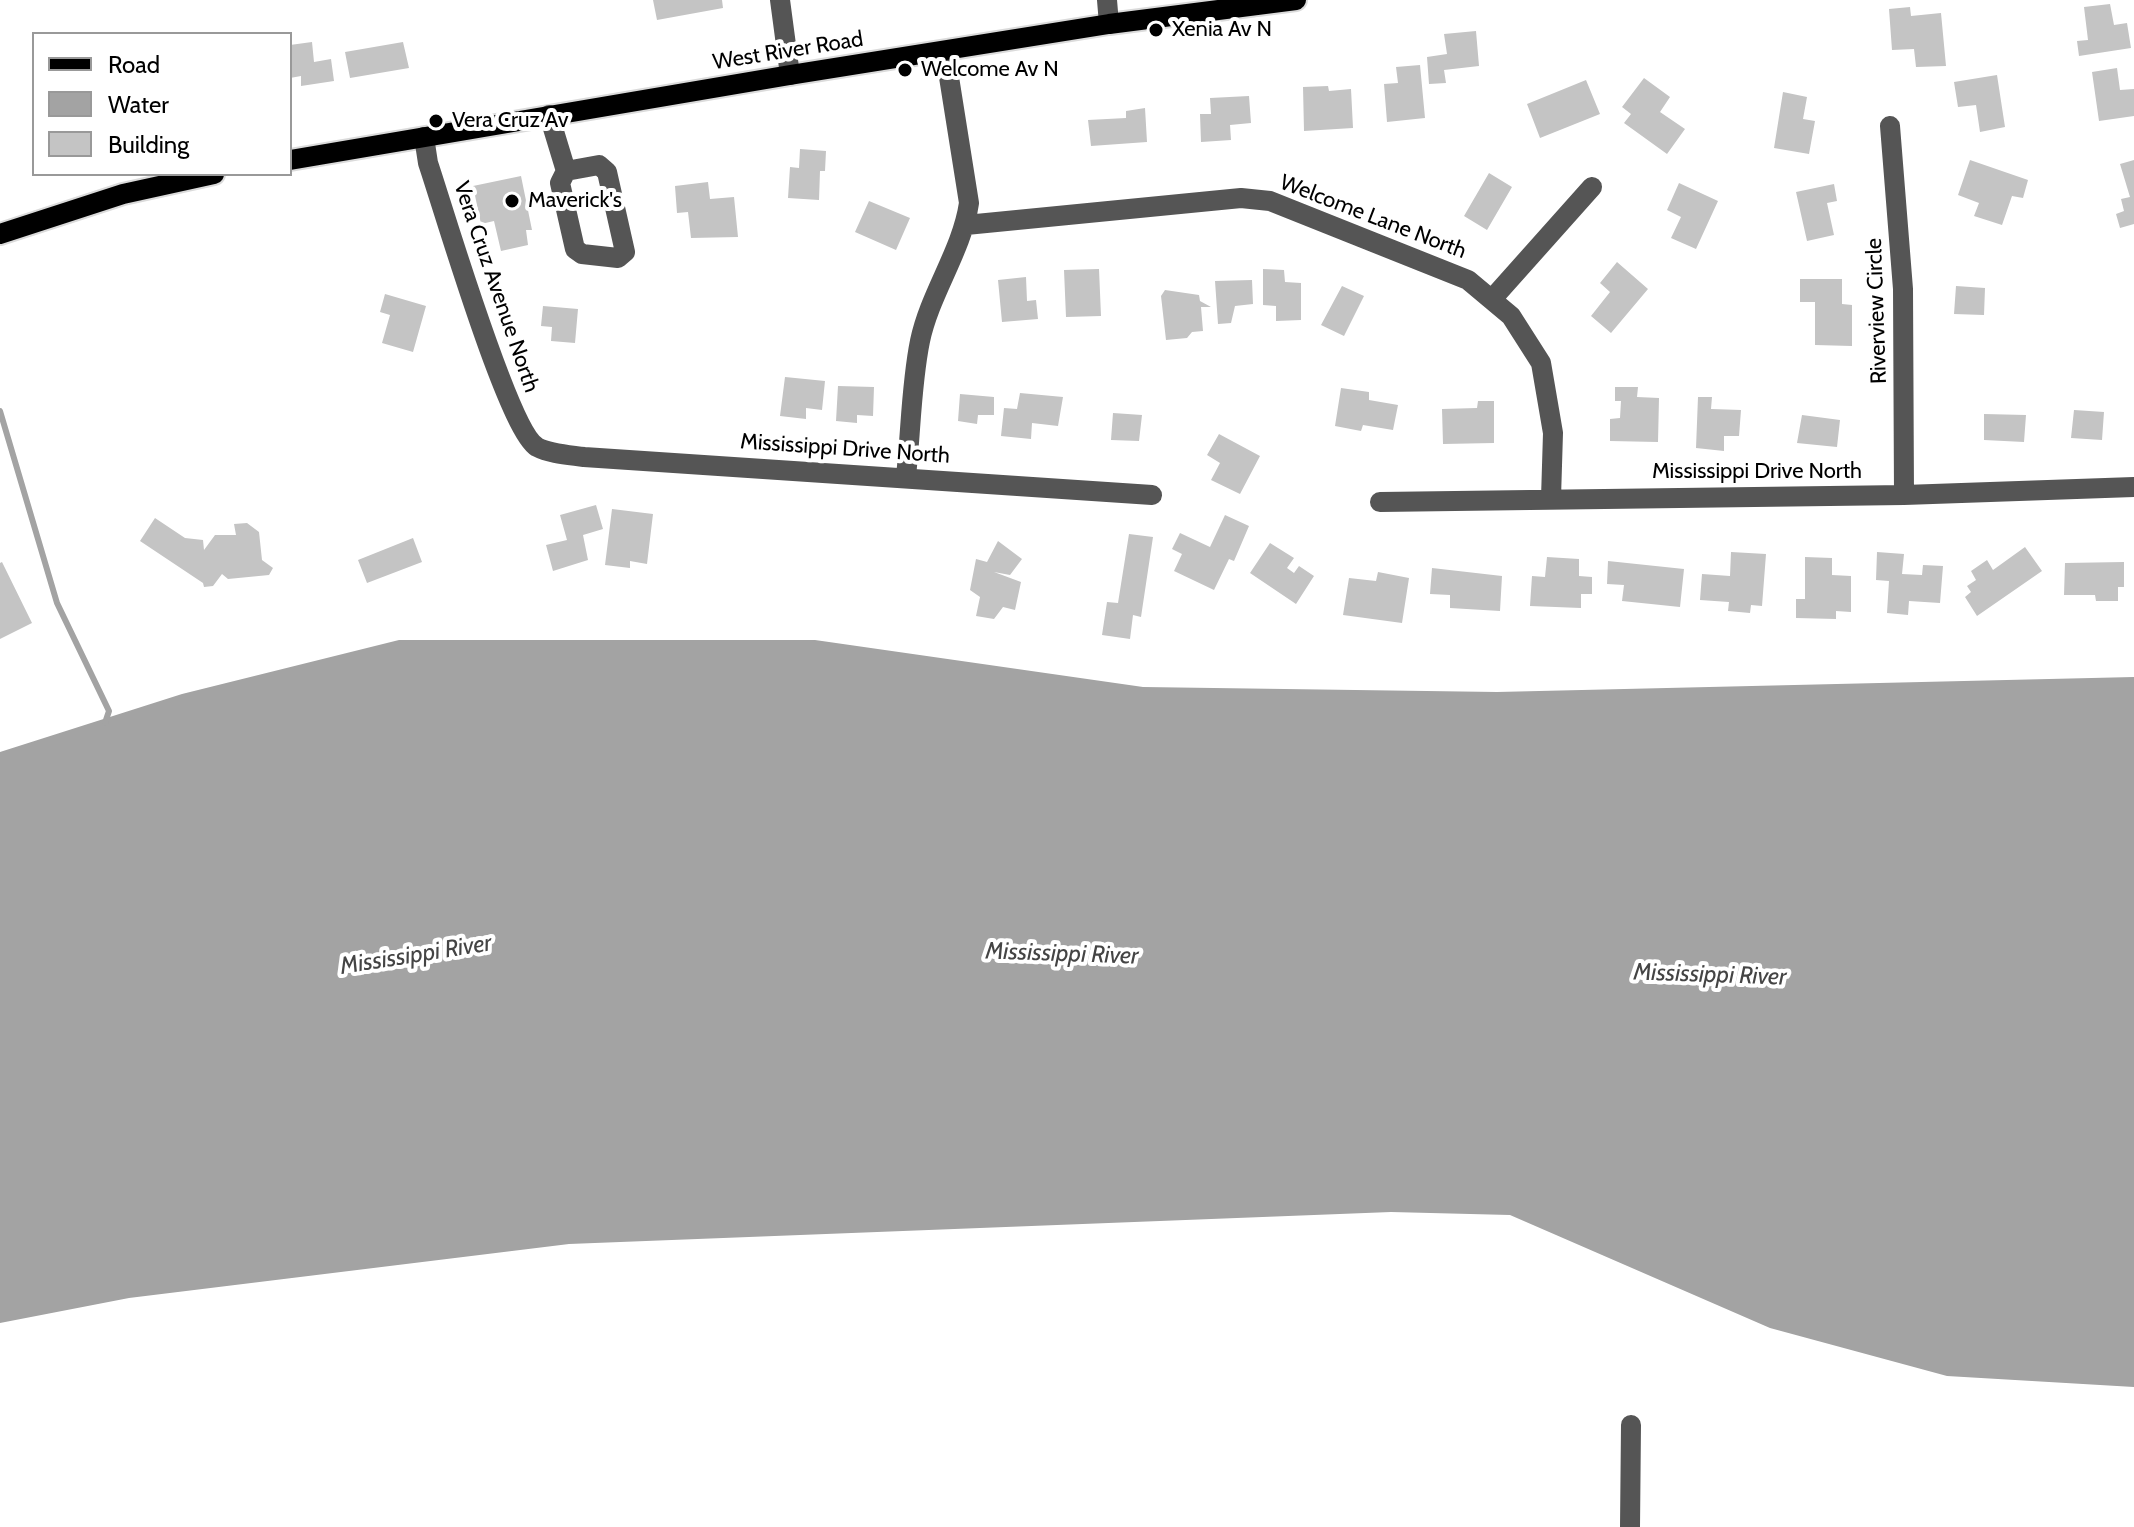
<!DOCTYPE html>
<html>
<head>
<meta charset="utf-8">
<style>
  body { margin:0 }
  #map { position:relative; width:2134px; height:1527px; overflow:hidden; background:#fff; font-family:Cabin,sans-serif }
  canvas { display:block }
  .legend { position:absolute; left:32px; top:32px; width:260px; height:144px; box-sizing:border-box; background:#fff; border:2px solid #999; margin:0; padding:10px 14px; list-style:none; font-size:24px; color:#000 }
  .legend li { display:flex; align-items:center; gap:16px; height:40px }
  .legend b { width:40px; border:2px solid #999 }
</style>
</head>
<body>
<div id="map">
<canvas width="2134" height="1527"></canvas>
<ul class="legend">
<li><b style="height:10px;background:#000"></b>Road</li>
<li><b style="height:22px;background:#a3a3a3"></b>Water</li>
<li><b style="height:22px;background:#c4c4c4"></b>Building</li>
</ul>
</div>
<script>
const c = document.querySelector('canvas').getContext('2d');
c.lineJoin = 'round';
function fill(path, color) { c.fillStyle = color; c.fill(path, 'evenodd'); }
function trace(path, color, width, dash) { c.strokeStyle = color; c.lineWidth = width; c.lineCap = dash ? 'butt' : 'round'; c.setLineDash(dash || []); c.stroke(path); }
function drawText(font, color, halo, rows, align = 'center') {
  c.font = font + ' Cabin,sans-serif'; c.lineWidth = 8; c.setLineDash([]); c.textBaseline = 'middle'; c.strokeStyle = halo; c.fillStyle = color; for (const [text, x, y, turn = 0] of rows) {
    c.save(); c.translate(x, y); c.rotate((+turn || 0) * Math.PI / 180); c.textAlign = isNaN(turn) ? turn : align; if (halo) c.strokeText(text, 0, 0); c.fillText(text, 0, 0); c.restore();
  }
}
const water = new Path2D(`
  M 399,640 L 815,640 L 1143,687 L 1497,692 L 2134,677 L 2134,1387 L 1947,1376 L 1770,1328 L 1510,1215 L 1391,1212 L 569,1244 L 129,1298 L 0,1323 L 0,752 L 182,694 Z`);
const stream = new Path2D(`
  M 0,411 L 57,603 L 109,711 L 105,723`);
const building = new Path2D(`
  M 653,0 L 722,0 L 723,8 L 657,20 Z
  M 2110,4 L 2114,25 L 2127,23 L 2131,48 L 2079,56 L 2077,41 L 2088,40 L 2084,7 Z
  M 1910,7 L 1911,16 L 1941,13 L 1946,66 L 1916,67 L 1914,49 L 1892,50 L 1889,9 Z
  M 1476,31 L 1479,66 L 1444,70 L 1446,83 L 1429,84 L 1427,57 L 1447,54 L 1444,34 Z
  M 312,42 L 314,62 L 331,59 L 334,81 L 301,86 L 301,76 L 290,78 L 290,45 Z
  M 403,42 L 409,68 L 350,78 L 345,52 Z
  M 1420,65 L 1425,118 L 1387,122 L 1384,84 L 1398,83 L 1396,67 Z
  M 2117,68 L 2120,90 L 2134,89 L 2134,116 L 2099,121 L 2092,72 Z
  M 1997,75 L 2005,127 L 1980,132 L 1976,105 L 1958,107 L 1954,82 Z
  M 1644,78 L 1670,97 L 1660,112 L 1685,129 L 1667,154 L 1624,123 L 1631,114 L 1622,107 Z
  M 1586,80 L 1600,114 L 1540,138 L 1527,104 Z
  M 1328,86 L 1329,91 L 1351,89 L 1353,128 L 1304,131 L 1303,87 Z
  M 1783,92 L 1807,97 L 1803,119 L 1815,121 L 1809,154 L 1774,148 Z
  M 1249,96 L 1251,123 L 1230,125 L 1231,140 L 1201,142 L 1200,114 L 1211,114 L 1210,98 Z
  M 1145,108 L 1147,142 L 1091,146 L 1088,120 L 1126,118 L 1126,111 Z
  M 800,149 L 826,151 L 825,171 L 820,171 L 819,200 L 788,198 L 790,167 L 799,168 Z
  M 1970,160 L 2028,180 L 2023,198 L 2012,196 L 2002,225 L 1974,216 L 1979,203 L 1958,195 Z
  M 2134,160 L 2134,224 L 2120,228 L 2116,214 L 2124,211 L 2121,199 L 2130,197 L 2120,164 Z
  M 1489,173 L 1512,187 L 1487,230 L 1464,216 Z
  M 521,176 L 532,230 L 526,230 L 528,245 L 501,251 L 494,221 L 481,224 L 473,186 Z
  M 708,182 L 710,199 L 734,197 L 738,237 L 691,238 L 688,212 L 677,213 L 675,186 Z
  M 1679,183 L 1718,201 L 1696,249 L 1671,238 L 1681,217 L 1667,210 Z
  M 1834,184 L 1837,201 L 1827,203 L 1834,235 L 1807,241 L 1796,192 Z
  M 869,201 L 910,218 L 896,250 L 855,232 Z
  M 1617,262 L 1648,289 L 1611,333 L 1591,316 L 1610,292 L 1600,283 Z
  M 1099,269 L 1101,316 L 1066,317 L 1064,270 Z
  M 1263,269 L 1284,270 L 1285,282 L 1301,283 L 1301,320 L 1276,321 L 1276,306 L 1263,305 Z
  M 1026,277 L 1027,301 L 1036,300 L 1038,319 L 1002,322 L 998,280 Z
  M 1800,279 L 1842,279 L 1842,304 L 1852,305 L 1852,346 L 1815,345 L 1815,302 L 1800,302 Z
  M 1252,280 L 1253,304 L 1235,306 L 1231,323 L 1218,324 L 1215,281 Z
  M 1342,286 L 1364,296 L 1344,336 L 1321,325 Z
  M 1956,286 L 1985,288 L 1984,315 L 1954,314 Z
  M 1165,290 L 1199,295 L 1200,301 L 1211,307 L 1201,307 L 1203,331 L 1192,332 L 1187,338 L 1166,340 L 1161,296 Z
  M 385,294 L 426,306 L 413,352 L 382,343 L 390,315 L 380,312 Z
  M 543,306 L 578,309 L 575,343 L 551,341 L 552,327 L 541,326 Z
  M 785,377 L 825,381 L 822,410 L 806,408 L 806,419 L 780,416 Z
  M 838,386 L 874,387 L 873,416 L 857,415 L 857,423 L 836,421 Z
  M 1615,387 L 1638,387 L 1637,397 L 1659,398 L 1658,442 L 1610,441 L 1610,419 L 1620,418 L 1621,401 L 1615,401 Z
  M 1341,388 L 1369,392 L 1369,400 L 1398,405 L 1393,430 L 1363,425 L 1361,431 L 1335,426 Z
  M 1020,393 L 1063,397 L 1058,426 L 1032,423 L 1031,439 L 1001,436 L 1004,408 L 1017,409 Z
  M 960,394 L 994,397 L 994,415 L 978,415 L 977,424 L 958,421 Z
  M 1698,397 L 1712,397 L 1711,409 L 1741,410 L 1739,436 L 1724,436 L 1724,451 L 1696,448 Z
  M 1478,401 L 1494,401 L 1494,443 L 1443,444 L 1442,409 L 1477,408 Z
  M 2074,410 L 2104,412 L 2102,440 L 2071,438 Z
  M 1113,413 L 1142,415 L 1139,441 L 1111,440 Z
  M 1984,414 L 2026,415 L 2024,442 L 1984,440 Z
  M 1802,415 L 1840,420 L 1837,447 L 1797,443 Z
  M 1219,434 L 1260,456 L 1240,494 L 1211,480 L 1220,463 L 1207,455 Z
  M 596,505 L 603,529 L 583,535 L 588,560 L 553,571 L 546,545 L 567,540 L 560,515 Z
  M 612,509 L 653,514 L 647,564 L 630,561 L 630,568 L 605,565 Z
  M 1225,515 L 1249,526 L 1234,561 L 1229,559 L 1214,590 L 1174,571 L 1182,554 L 1172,549 L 1180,533 L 1210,547 Z
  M 155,518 L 185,538 L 203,540 L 204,550 L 215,535 L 236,535 L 234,524 L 247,523 L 259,532 L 262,560 L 273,568 L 269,575 L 228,579 L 222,574 L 213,586 L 204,587 L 203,583 L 140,541 Z
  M 1129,534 L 1153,537 L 1141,617 L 1133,615 L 1130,639 L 1102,635 L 1107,602 L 1118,603 Z
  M 413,538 L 422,562 L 367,583 L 358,560 Z
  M 998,541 L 1022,559 L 1010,575 L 994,572 L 1021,582 L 1015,610 L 1003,607 L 994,619 L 976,616 L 980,597 L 970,590 L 976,559 L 987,562 Z
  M 1270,543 L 1294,558 L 1287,568 L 1294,573 L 1299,566 L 1314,576 L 1296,604 L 1250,573 Z
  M 2025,547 L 2042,571 L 1977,616 L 1965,597 L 1971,592 L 1967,586 L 1976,580 L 1971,571 L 1987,560 L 1993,570 Z
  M 1731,552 L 1766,554 L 1762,606 L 1751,605 L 1750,613 L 1728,611 L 1729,602 L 1700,600 L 1702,574 L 1730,576 Z
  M 1877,552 L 1904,554 L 1902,574 L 1922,575 L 1923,565 L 1943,566 L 1940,603 L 1909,601 L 1908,615 L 1887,613 L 1889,581 L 1876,580 Z
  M 1547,557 L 1579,559 L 1579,576 L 1592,577 L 1592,594 L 1581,594 L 1581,608 L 1530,606 L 1532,576 L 1545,577 Z
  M 1805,557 L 1832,558 L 1832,575 L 1851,576 L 1851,612 L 1836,611 L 1836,619 L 1796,618 L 1796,599 L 1805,599 Z
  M 1608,561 L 1684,569 L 1680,607 L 1622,601 L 1624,585 L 1607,584 Z
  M 2,562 L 32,623 L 0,639 L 0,563 Z
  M 2124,562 L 2124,587 L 2118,587 L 2118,601 L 2096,601 L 2095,595 L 2064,595 L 2065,563 Z
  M 1432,568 L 1502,576 L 1500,611 L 1450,608 L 1450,595 L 1430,594 Z
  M 1378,572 L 1409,578 L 1402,623 L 1343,615 L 1349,578 L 1376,581 Z`);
const minor = new Path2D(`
  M 780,0 L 790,75
  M 1107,0 L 1109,24
  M 549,115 L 566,171 L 560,183 L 575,249 L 582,254 L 618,258 L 625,252 L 607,172 L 599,165 L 566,171
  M 1890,126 L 1903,289 L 1904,495
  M 424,137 L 428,163 C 443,207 508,430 537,447 C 550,454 570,455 584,457 L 1152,495
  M 966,225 L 1241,198 L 1270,201 L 1468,280 L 1511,316 L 1541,363 L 1553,433 L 1551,498
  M 1493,298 L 1592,187
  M 906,476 C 911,432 911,385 920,341 C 930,293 962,251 969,203 L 945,52
  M 1380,502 L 1904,495 L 2134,487
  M 1630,1527 L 1631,1425`);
const major = new Path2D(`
  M 290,160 L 790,75 L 1109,24 L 1296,0
  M 0,234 L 123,194 L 214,174`);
const markers = [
  [1156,30,8,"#000"],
  [905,70,8,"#000"],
  [436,121,8,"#000"],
  [512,201,8,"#000"]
];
const poiNames = [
  ["Xenia Av N",1172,30],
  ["Welcome Av N",921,70],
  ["Vera Cruz Av",452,121],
  ["Maverick's",528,201]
];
const streetNames = [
  ["West River Road",788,51,-9],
  ["Welcome Lane North",1373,217,21],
  ["Vera Cruz Avenue North",496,287,71],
  ["Riverview Circle",1877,311,-92],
  ["Mississippi Drive North",845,449,4],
  ["Mississippi Drive North",1757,472]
];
const waterNames = [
  ["Mississippi River",1062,954,2],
  ["Mississippi River",416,955,-9],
  ["Mississippi River",1710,975,2]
];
fill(water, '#a3a3a3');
trace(stream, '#a3a3a3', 6);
fill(building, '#c4c4c4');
trace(major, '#dbdbdb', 24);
trace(minor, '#555', 20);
trace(major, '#000', 20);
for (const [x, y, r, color] of markers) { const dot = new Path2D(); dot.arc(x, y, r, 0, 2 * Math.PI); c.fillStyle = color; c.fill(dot); trace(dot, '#fff', 3); }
drawText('22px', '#000', '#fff', poiNames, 'left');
drawText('22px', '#000', '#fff', streetNames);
drawText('italic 24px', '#444', '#fff', waterNames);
</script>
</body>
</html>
